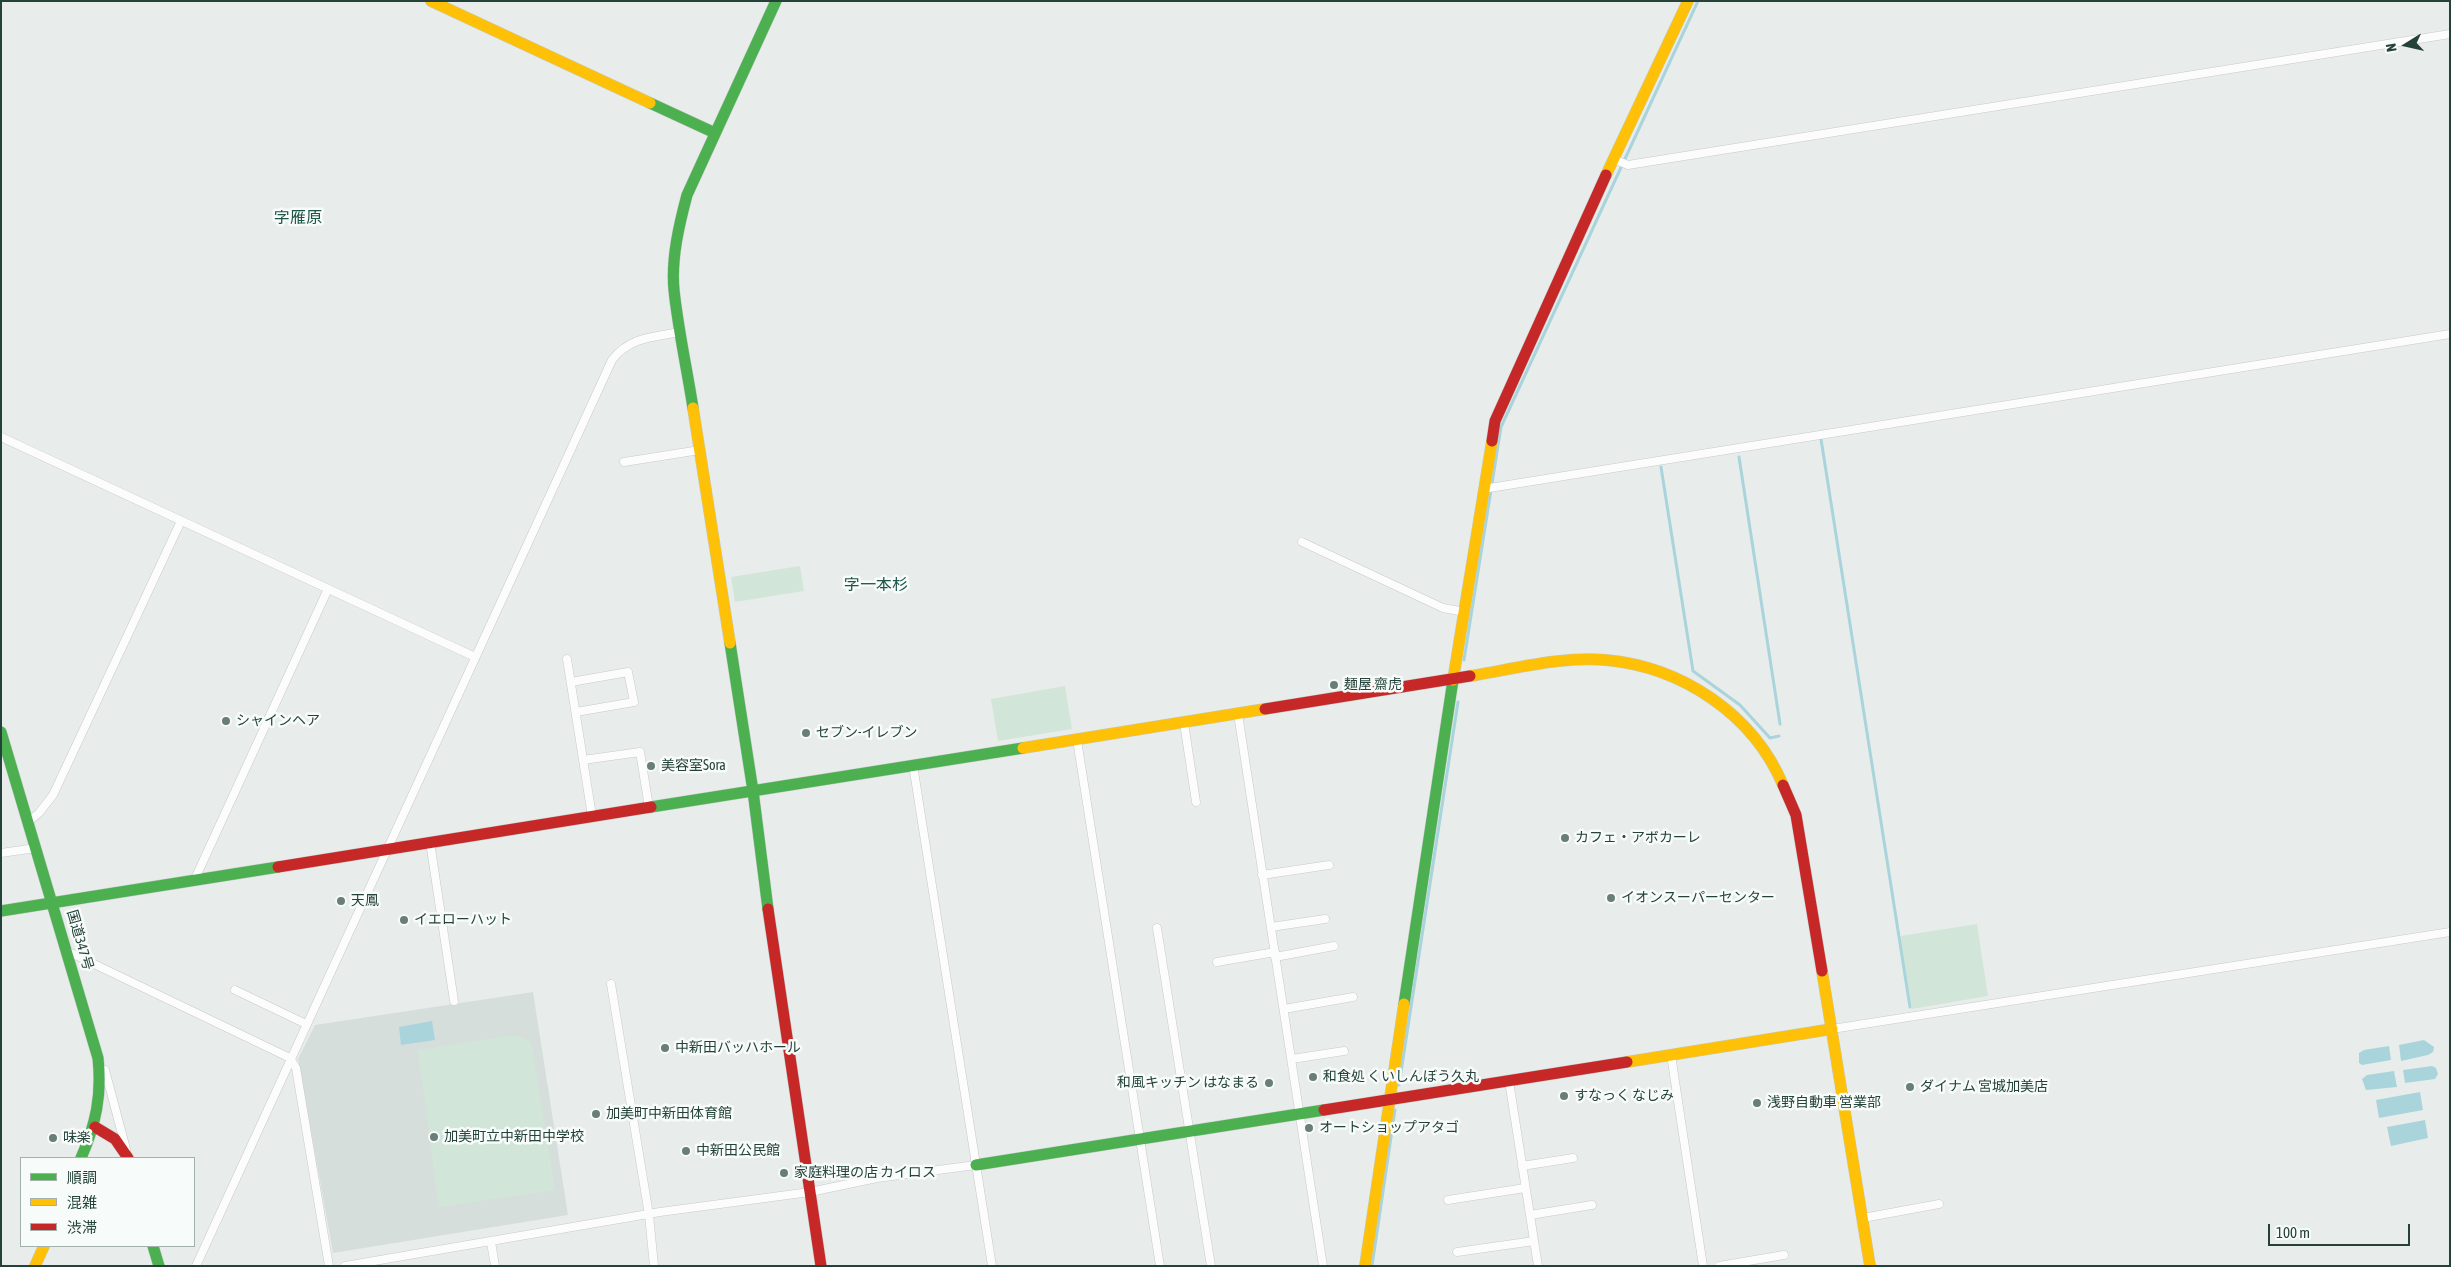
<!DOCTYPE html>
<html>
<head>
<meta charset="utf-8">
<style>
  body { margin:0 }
  #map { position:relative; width:2451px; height:1267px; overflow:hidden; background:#e8edeb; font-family:"Asap Condensed","Noto Sans JP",sans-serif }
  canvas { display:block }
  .frame { position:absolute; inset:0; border:2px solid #24423a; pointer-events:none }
  .legend { position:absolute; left:20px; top:1157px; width:175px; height:90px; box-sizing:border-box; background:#f7fbf9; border:1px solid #a3b1ad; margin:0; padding:6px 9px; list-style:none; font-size:15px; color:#24423a }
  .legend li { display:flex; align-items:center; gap:10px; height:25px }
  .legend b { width:25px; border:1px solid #a3b1ad }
  .north { position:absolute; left:2381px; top:20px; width:50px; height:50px; -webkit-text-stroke:4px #f7fbf9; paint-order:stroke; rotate:260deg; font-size:14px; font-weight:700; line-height:20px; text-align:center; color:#24423a }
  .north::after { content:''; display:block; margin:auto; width:18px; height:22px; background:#24423a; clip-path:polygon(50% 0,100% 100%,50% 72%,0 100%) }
  .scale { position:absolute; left:2268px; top:1224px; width:142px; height:22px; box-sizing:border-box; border:2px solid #24423a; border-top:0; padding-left:6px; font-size:15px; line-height:18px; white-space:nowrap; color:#24423a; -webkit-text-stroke:4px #f7fbf9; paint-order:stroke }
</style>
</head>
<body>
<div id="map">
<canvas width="2451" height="1267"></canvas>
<div class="frame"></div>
<ul class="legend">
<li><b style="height:6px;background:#4caf50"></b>順調</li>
<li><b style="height:6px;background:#ffc107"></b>混雑</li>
<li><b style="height:6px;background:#c62828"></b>渋滞</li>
</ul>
<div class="north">N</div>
<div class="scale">100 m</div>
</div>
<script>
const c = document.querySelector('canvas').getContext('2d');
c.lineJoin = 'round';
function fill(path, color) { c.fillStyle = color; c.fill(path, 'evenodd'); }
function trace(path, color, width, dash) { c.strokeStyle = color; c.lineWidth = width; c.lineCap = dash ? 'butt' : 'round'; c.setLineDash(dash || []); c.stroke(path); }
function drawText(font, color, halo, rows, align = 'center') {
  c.font = font + ' "Asap Condensed","Noto Sans JP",sans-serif'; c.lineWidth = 5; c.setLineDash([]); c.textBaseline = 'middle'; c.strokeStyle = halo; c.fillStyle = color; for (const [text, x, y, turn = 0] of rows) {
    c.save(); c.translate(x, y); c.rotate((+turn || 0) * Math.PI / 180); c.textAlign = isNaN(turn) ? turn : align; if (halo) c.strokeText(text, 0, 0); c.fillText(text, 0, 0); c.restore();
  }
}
const built = new Path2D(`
  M 533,992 L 568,1215 L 333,1253 L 298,1059 L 315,1025 Z`);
const green = new Path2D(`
  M 800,566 L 804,591 L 735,602 L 731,577 Z
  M 1065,686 L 1072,729 L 998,741 L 991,699 Z
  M 1977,924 L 1988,996 L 1912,1009 L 1900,936 Z
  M 515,1035 L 531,1042 L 555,1190 L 439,1207 L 418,1050 Z`);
const water = new Path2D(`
  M 432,1021 L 435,1040 L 401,1045 L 399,1027 Z
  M 2424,1040 L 2434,1047 L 2433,1052 L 2428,1055 L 2401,1061 L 2399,1045 Z
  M 2389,1046 L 2391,1060 L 2362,1065 L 2359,1063 L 2359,1053 L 2364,1050 Z
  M 2432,1066 L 2436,1068 L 2438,1074 L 2435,1079 L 2405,1083 L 2403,1070 Z
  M 2394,1071 L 2397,1087 L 2366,1090 L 2362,1079 L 2367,1075 Z
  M 2420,1092 L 2423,1110 L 2379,1118 L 2376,1100 Z
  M 2425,1120 L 2428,1138 L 2391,1146 L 2387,1127 Z`);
const stream = new Path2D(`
  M 1821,439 L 1910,1007
  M 1739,457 L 1780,724
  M 1661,467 L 1693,671 L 1740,705 L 1770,738 L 1779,736
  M 1464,660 L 1501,427 L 1698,1
  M 1399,1085 L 1458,702
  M 1372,1266 L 1395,1110`);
const street = new Path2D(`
  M 1613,159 L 1628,165 L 2450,34
  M 1,437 L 475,657
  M 624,462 L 700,450
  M 1483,489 L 2450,334
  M 1302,542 L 1443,608 L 1465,612
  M 567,659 L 592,816
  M 571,682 L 628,672 L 634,702 L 576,712
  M 1238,714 L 1323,1266
  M 1184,723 L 1196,802
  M 1077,740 L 1160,1266
  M 583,760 L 640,752 L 649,807
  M 913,765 L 992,1266
  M 28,822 L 39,813 L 53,795 L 181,521
  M 430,842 L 454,1001
  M 1,853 L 36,848
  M 1262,875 L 1329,865
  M 194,881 L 328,589
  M 1271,927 L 1325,919
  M 1157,928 L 1211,1266
  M 69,952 L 290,1058 L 296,1068 L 329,1266
  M 1275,957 L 1334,946
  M 1217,962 L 1275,952
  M 611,984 L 649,1215 L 654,1266
  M 235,990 L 306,1024
  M 1284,1009 L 1353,997
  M 1832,1029 L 2450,932
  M 1671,1055 L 1703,1266
  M 1292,1059 L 1344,1051
  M 105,1070 L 126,1149
  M 1509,1081 L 1538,1266
  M 1522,1166 L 1573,1158
  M 1448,1200 L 1525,1188
  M 1530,1215 L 1592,1205
  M 1863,1218 L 1939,1204
  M 491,1242 L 495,1266
  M 1457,1252 L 1534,1241
  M 196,1266 L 612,360 C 629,337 654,337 680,332
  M 345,1266 L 660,1212 L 810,1192 L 877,1178 L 976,1165
  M 1719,1266 L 1784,1255`);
const fast = new Path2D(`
  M 650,103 L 715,133
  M 693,408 C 687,369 678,329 674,290 C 671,259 679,225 687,195 L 776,1
  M 730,643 L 753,791 L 768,909
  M 1,732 L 98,1058 C 102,1095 96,1124 81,1158
  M 651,807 L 1023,748
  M 1,911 L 278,867
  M 1404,1004 L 1453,680
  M 976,1165 L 1324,1110
  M 153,1246 L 159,1266`);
const slow = new Path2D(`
  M 431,1 L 650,103
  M 1606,175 L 1688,1
  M 693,408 L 730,643
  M 1470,676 C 1514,669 1561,656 1606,660 C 1682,667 1753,714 1783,785
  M 1453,680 L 1492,441
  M 1023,748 L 1265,709
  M 1822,971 L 1870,1266
  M 1627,1062 L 1832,1029
  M 35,1266 L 44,1246
  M 1365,1266 L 1404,1004`);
const jam = new Path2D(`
  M 1492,441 L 1495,421 L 1606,175
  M 1265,709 L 1470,676
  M 1783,785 L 1796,815 L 1822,971
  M 278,867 L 651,807
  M 768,909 L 821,1266
  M 1324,1110 L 1627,1062
  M 95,1127 L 115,1139 L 128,1158`);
const markers = [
  [1334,685,5,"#697e78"],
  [226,721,5,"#697e78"],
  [806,733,5,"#697e78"],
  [651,766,5,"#697e78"],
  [1565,838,5,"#697e78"],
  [1611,898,5,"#697e78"],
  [341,901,5,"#697e78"],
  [404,920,5,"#697e78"],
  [665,1048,5,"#697e78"],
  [1313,1077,5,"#697e78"],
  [1269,1083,5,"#697e78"],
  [1910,1087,5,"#697e78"],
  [1564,1096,5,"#697e78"],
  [1757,1103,5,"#697e78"],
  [596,1114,5,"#697e78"],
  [1309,1128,5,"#697e78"],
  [434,1137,5,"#697e78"],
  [53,1138,5,"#697e78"],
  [686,1151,5,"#697e78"],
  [784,1173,5,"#697e78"]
];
const poiNames = [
  ["麺屋 齋虎",1344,685],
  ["シャインヘア",236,721],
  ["セブン-イレブン",816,733],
  ["美容室Sora",661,766],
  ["カフェ・アボカーレ",1575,838],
  ["イオンスーパーセンター",1621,898],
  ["天鳳",351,901],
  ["イエローハット",414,920],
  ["中新田バッハホール",675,1048],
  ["和食処 くいしんぼう久丸",1323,1077],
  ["和風キッチン はなまる",1259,1083,"right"],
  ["ダイナム 宮城加美店",1920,1087],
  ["すなっく なじみ",1574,1096],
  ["浅野自動車 営業部",1767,1103],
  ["加美町中新田体育館",606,1114],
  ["オートショップアタゴ",1319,1128],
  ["加美町立中新田中学校",444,1137],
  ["味楽",63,1138],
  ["中新田公民館",696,1151],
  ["家庭料理の店 カイロス",794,1173]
];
const streetNames = [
  ["国道347号",80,940,74]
];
const quarterNames = [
  ["字雁原",298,218],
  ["字一本杉",876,585]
];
fill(built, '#d6dedb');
fill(green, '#d1e6d8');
fill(water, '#a9d4db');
trace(stream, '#a9d4db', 3);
trace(street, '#c5cac8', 9);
trace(fast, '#c3cbc8', 12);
trace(slow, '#c3cbc8', 12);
trace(jam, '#c3cbc8', 12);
trace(street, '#fcfcfc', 8);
trace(fast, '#4caf50', 11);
trace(slow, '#ffc107', 11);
trace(jam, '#c62828', 11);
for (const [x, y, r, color] of markers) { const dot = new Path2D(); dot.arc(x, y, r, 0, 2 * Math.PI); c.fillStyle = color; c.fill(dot); trace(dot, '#f7fbf9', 2); }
drawText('14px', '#24423a', '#f7fbf9', poiNames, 'left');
drawText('14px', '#24423a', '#f7fbf9', streetNames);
drawText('16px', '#1f5548', '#f7fbf9', quarterNames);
</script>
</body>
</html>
